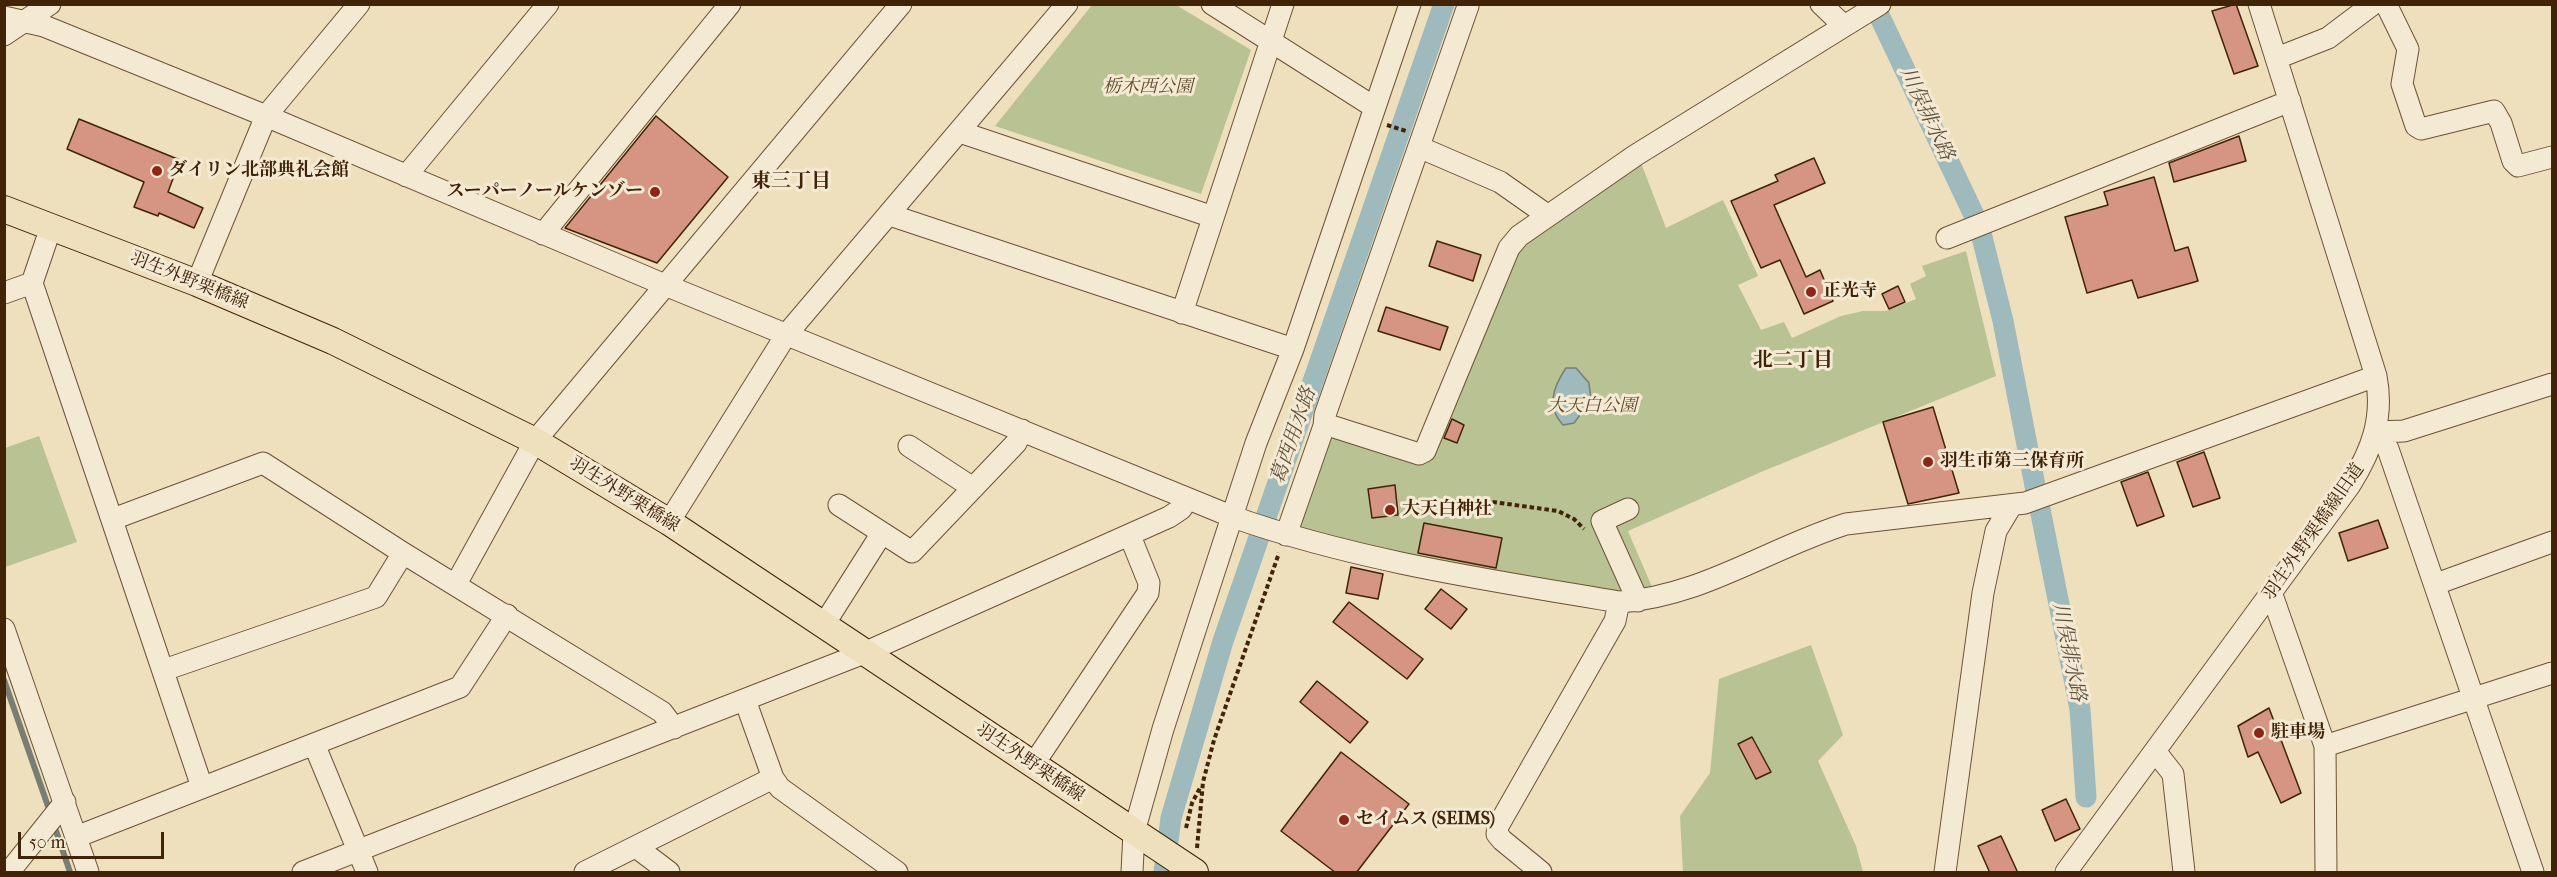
<!DOCTYPE html>
<html>
<head>
<meta charset="utf-8">
<style>
  body { margin:0 }
  #map { position:relative; width:2557px; height:877px; overflow:hidden; background:#eedfbd; font-family:"IM FELL French Canon",serif }
  canvas { display:block }
  .frame { position:absolute; inset:0; border:6px solid #412308; pointer-events:none }
  .scale { position:absolute; left:18px; top:832px; width:146px; height:27px; box-sizing:border-box; border:3px solid #412308; border-top:0; padding-left:8px; font-size:18px; line-height:21px; white-space:nowrap; color:#412308; -webkit-text-stroke:4px #f4ead4; paint-order:stroke }
</style>
</head>
<body>
<div id="map">
<canvas width="2557" height="877"></canvas>
<div class="frame"></div>
<div class="scale">50 m</div>
</div>
<script>
const c = document.querySelector('canvas').getContext('2d');
c.lineJoin = 'round';
function fill(path, color) { c.fillStyle = color; c.fill(path, 'evenodd'); }
function trace(path, color, width, dash) { c.strokeStyle = color; c.lineWidth = width; c.lineCap = dash ? 'butt' : 'round'; c.setLineDash(dash || []); c.stroke(path); }
function drawText(font, color, halo, rows, align = 'center') {
  c.font = font + ' "IM FELL French Canon","Noto Serif JP",serif'; c.lineWidth = 6; c.setLineDash([]); c.textBaseline = 'middle'; c.strokeStyle = halo; c.fillStyle = color; for (const [text, x, y, turn = 0] of rows) {
    c.save(); c.translate(x, y); c.rotate((+turn || 0) * Math.PI / 180); c.textAlign = isNaN(turn) ? turn : align; if (halo) c.strokeText(text, 0, 0); c.fillText(text, 0, 0); c.restore();
  }
}
const green = new Path2D(`
  M 1092,5 L 1176,5 L 1251,50 L 1201,194 L 995,126 Z
  M 1641,163 L 1666,228 L 1723,200 L 1758,276 L 1738,285 L 1761,330 L 1784,322 L 1792,338 L 1841,316 L 1863,311 L 1886,311 L 1916,299 L 1910,284 L 1926,276 L 1922,266 L 1966,251 L 1996,376 L 1761,472 L 1628,531 L 1655,594 L 1627,598 L 1504,575 L 1302,532 L 1297,523 L 1327,435 L 1423,460 L 1524,239 Z
  M 39,436 L 77,542 L 5,567 L 5,448 Z
  M 1811,645 L 1843,735 L 1818,761 L 1856,846 L 1863,872 L 1683,872 L 1680,816 L 1710,773 L 1719,679 Z`);
const water = new Path2D(`
  M 1566,368 L 1576,368 L 1589,383 L 1591,400 L 1574,423 L 1563,425 C 1546,407 1553,387 1566,368 Z`);
const stream = new Path2D(`
  M 4,680 L 50,812
  M 54,825 L 70,872`);
const canal = new Path2D(`
  M 1878,13 L 1974,215
  M 1981,233 L 2003,321 L 2036,491
  M 2040,509 L 2080,709 L 2086,797
  M 1164,872 L 1171,818 L 1223,641 L 1444,4`);
const building = new Path2D(`
  M 2236,4 L 2258,66 L 2234,74 L 2212,11 Z
  M 656,116 L 728,177 L 657,263 L 565,228 Z
  M 79,119 L 180,160 L 168,192 L 203,208 L 194,228 L 159,213 L 158,216 L 134,207 L 144,182 L 67,149 Z
  M 2239,136 L 2246,161 L 2174,182 L 2169,163 Z
  M 1814,158 L 1825,183 L 1774,205 L 1806,277 L 1820,270 L 1833,301 L 1804,314 L 1780,260 L 1761,268 L 1731,201 L 1778,181 L 1775,175 Z
  M 2154,177 L 2175,251 L 2188,247 L 2198,281 L 2138,298 L 2132,280 L 2087,293 L 2065,217 L 2108,205 L 2104,192 Z
  M 1437,241 L 1481,255 L 1473,281 L 1429,266 Z
  M 1898,286 L 1905,302 L 1889,309 L 1882,294 Z
  M 1386,307 L 1448,327 L 1440,350 L 1378,331 Z
  M 1933,407 L 1959,493 L 1908,504 L 1883,422 Z
  M 1452,419 L 1464,425 L 1457,443 L 1444,438 Z
  M 2204,452 L 2220,498 L 2193,507 L 2177,462 Z
  M 2148,472 L 2164,516 L 2137,526 L 2121,482 Z
  M 1395,485 L 1398,515 L 1372,518 L 1368,489 Z
  M 2378,520 L 2388,548 L 2348,561 L 2339,533 Z
  M 1424,523 L 1502,538 L 1496,568 L 1418,553 Z
  M 1351,567 L 1383,574 L 1378,599 L 1346,593 Z
  M 1441,589 L 1467,609 L 1451,629 L 1425,609 Z
  M 1349,602 L 1423,659 L 1407,679 L 1333,622 Z
  M 1317,681 L 1368,722 L 1350,743 L 1300,702 Z
  M 2269,708 L 2301,793 L 2281,803 L 2258,752 L 2248,757 L 2238,726 Z
  M 1752,737 L 1771,772 L 1756,779 L 1738,744 Z
  M 1341,752 L 1409,804 L 1356,873 L 1336,873 L 1281,831 Z
  M 2066,799 L 2080,829 L 2055,841 L 2042,810 Z
  M 2001,836 L 2018,873 L 1990,873 L 1978,846 Z`);
const path = new Path2D(`
  M 1387,125 L 1406,131
  M 1410,501 L 1486,501 L 1558,511 L 1574,519 L 1584,529
  M 1186,828 L 1192,803 L 1201,786
  M 1197,848 L 1203,782 L 1214,740 L 1279,553`);
const minor = new Path2D(`
  M 1212,4 L 1374,107
  M 1821,4 L 1844,26
  M 2386,4 L 2408,49 L 2402,84 L 2416,126 L 2421,129 L 2494,111 L 2501,123 L 2513,161 L 2518,166 L 2552,157
  M 4,17 L 44,26 L 266,116 L 665,285 L 1233,517 C 1358,561 1489,580 1619,602 C 1701,597 1769,548 1846,524 L 2025,503 L 2376,376
  M 4,35 L 50,4
  M 2277,58 L 2328,38 L 2373,4
  M 960,132 L 1213,217
  M 1419,147 L 1500,182 L 1547,215
  M 406,176 L 548,4
  M 890,215 L 1293,349
  M 51,227 L 32,283 L 202,787
  M 543,234 L 730,4
  M 1947,238 L 2290,101
  M 197,283 L 266,116 L 359,4
  M 4,293 L 32,283
  M 1182,313 L 1283,4
  M 1324,426 L 1331,426 L 1419,454 L 1425,451 L 1509,248 L 1519,236 L 1636,155 L 1880,4
  M 2377,432 L 2388,449 L 2533,872
  M 2377,432 L 2404,431 L 2552,384
  M 909,446 L 973,488
  M 839,505 L 912,552 L 1016,443 L 1022,430
  M 1628,509 L 1602,521 L 1638,601
  M 113,519 L 263,463 L 403,553 L 662,712 L 674,728
  M 669,522 L 786,335 L 1067,4
  M 1286,535 L 1324,426 L 1325,415 L 1468,6
  M 456,584 L 535,441 L 901,4
  M 2436,584 L 2552,542
  M 2271,592 L 2325,746 L 2326,872
  M 823,626 L 882,533
  M 4,629 L 88,872
  M 164,670 L 376,597 L 403,553
  M 745,700 L 773,778 L 780,788 L 897,872
  M 314,744 L 367,872
  M 2325,746 L 2552,673
  M 2155,751 L 2173,774 L 2184,872
  M 1033,765 L 1148,593 L 1149,583 L 1130,536
  M 76,837 L 460,687 L 507,615
  M 636,847 L 669,872
  M 9,872 L 65,802
  M 303,872 L 864,653 L 1169,517 L 1181,509 L 1187,499
  M 585,872 L 773,778
  M 1132,872 L 1134,832 L 1163,729 L 1256,443 L 1293,349 L 1410,4
  M 1541,872 L 1502,840 L 1497,834 L 1498,826 L 1615,621 L 1619,602
  M 1945,872 L 1983,593 L 1996,531 L 2011,506
  M 2066,872 L 2350,485 C 2372,450 2384,418 2376,376 L 2259,4`);
const major = new Path2D(`
  M 4,209 L 197,283 L 333,341 L 535,441 L 669,522 L 1195,872`);
const markers = [
  [157,171,6,"#8f2418"],
  [655,192,6,"#8f2418"],
  [1811,292,6,"#8f2418"],
  [1928,462,6,"#8f2418"],
  [1390,510,6,"#8f2418"],
  [2259,733,6,"#8f2418"],
  [1344,820,6,"#8f2418"]
];
const parkNames = [
  ["栃木西公園",1148,88],
  ["大天白公園",1592,407]
];
const poiNames = [
  ["ダイリン北部典礼会館",169,171],
  ["スーパーノールケンゾー",643,192,"right"],
  ["正光寺",1823,292],
  ["羽生市第三保育所",1940,462],
  ["大天白神社",1402,510],
  ["駐車場",2271,733],
  ["セイムス (SEIMS)",1356,820]
];
const streetNames = [
  ["羽生外野栗橋線",189,281,22],
  ["羽生外野栗橋線",624,495,32],
  ["羽生外野栗橋線旧道",2314,532,-55],
  ["羽生外野栗橋線",1030,763,34]
];
const waterNames = [
  ["川俣排水路",1926,114,65],
  ["葛西用水路",1294,436,-71],
  ["川俣排水路",2068,652,79]
];
const neighbourhoodNames = [
  ["東三丁目",791,182],
  ["北二丁目",1793,361]
];
fill(green, '#b8c292');
fill(water, '#9fbabc');
trace(water, '#797e74', 1.5);
trace(stream, '#797e74', 6);
trace(canal, '#9fbabc', 21);
fill(building, '#d69582');
trace(building, '#412308', 1.5);
trace(minor, '#6c5235', 23);
trace(major, '#412308', 28);
trace(path, '#412308', 4, [4.5, 3]);
trace(minor, '#f4ead4', 21);
trace(major, '#eedfbd', 26);
for (const [x, y, r, color] of markers) { const dot = new Path2D(); dot.arc(x, y, r, 0, 2 * Math.PI); c.fillStyle = color; c.fill(dot); trace(dot, '#f4ead4', 2); }
drawText('italic 18px', '#5f4b2a', '#f4ead4', parkNames);
drawText('bold 18px', '#412308', '#f4ead4', poiNames, 'left');
drawText('18px', '#412308', '#f4ead4', streetNames);
drawText('italic 20px', '#5d503e', '#f4ead4', waterNames);
drawText('bold 20px', '#412308', '#f4ead4', neighbourhoodNames);
</script>
</body>
</html>
